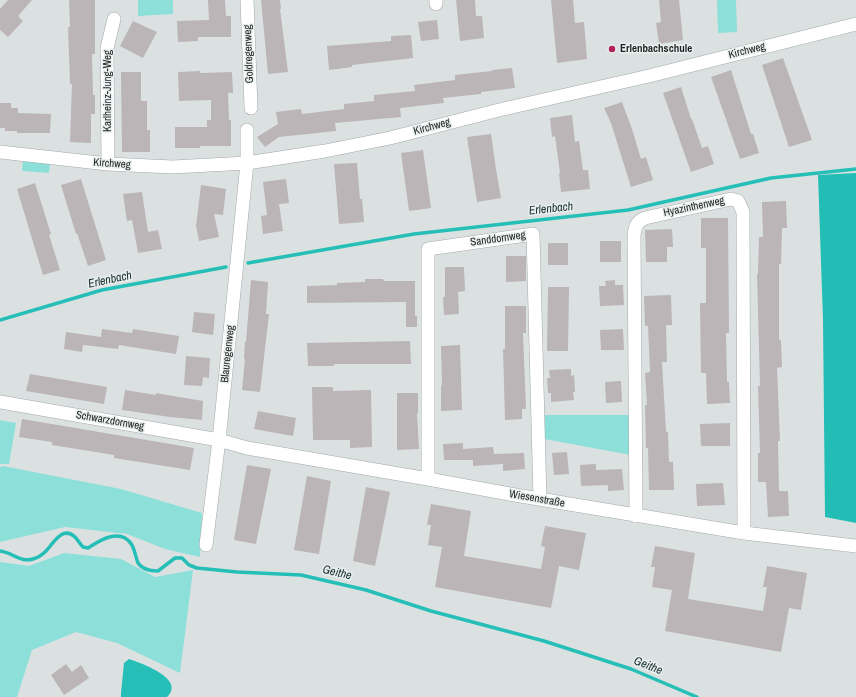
<!DOCTYPE html>
<html>
<head>
<meta charset="utf-8">
<style>
  body { margin:0 }
  canvas { display:block; background:#dbe1e1 }
</style>
</head>
<body>
<canvas width="856" height="697"></canvas>
<script>
const c = document.querySelector('canvas').getContext('2d');
c.lineJoin = 'round';
function fill(path, color) { c.fillStyle = color; c.fill(path, 'evenodd'); }
function trace(path, color, width, dash) { c.strokeStyle = color; c.lineWidth = width; c.lineCap = dash ? 'butt' : 'round'; c.setLineDash(dash || []); c.stroke(path); }
function drawText(font, color, halo, rows, align = 'center') {
  c.font = font + ' "Archivo Narrow",sans-serif'; c.lineWidth = 3; c.setLineDash([]); c.textBaseline = 'middle'; c.strokeStyle = halo; c.fillStyle = color; for (const [text, x, y, turn = 0] of rows) {
    c.save(); c.translate(x, y); c.rotate((+turn || 0) * Math.PI / 180); c.textAlign = isNaN(turn) ? turn : align; if (halo) c.strokeText(text, 0, 0); c.fillText(text, 0, 0); c.restore();
  }
}
const green = new Path2D(`
  M 138,0 L 173,0 L 173,14 L 138,16 Z
  M 717,0 L 736,0 L 737,32 L 718,33 Z
  M 23,159 L 50,162 L 49,173 L 22,171 Z
  M 544,415 L 630,415 L 631,455 L 544,439 Z
  M 0,420 L 16,423 L 9,464 L 0,464 Z
  M 3,466 L 121,489 L 202,513 L 200,557 L 165,549 L 127,534 L 65,527 L 0,542 L 0,467 Z
  M 64,553 L 121,559 L 155,577 L 193,570 L 180,673 L 117,643 L 76,632 L 32,650 L 17,697 L 0,697 L 0,562 L 29,566 Z`);
const forest = new Path2D(`
  M 856,173 L 856,523 L 825,517 L 823,320 L 818,175 Z`);
const water = new Path2D(`
  M 129,659 C 141,663 186,679 167,697 L 121,697 L 121,693 L 124,663 Z`);
const stream = new Path2D(`
  M 248,263 L 414,234 L 628,210 L 771,178 L 856,169
  M 0,320 L 102,290 L 226,267
  M 0,551 C 12,552 20,563 33,559 C 37,558 43,554 46,551 C 53,544 62,525 75,537 C 78,540 80,544 83,547 L 88,548 C 100,540 121,527 132,545 C 135,551 136,558 138,563 C 142,569 151,571 158,571 L 175,558 L 182,558 L 189,565 L 197,568 L 237,572 L 301,575 L 366,590 L 431,611 L 544,641 L 631,669 L 697,697`);
const building = new Path2D(`
  M 8,0 L 32,0 L 18,16 L 23,21 L 8,37 L 0,30 L 0,9 Z
  M 69,0 L 95,0 L 95,54 L 92,54 L 93,95 L 95,95 L 95,114 L 91,114 L 91,143 L 70,142 L 72,84 L 70,84 L 69,54 L 68,27 L 70,27 Z
  M 208,0 L 225,0 L 226,16 L 231,16 L 231,37 L 198,37 L 198,41 L 178,42 L 177,21 L 209,20 Z
  M 261,0 L 280,0 L 281,9 L 280,9 L 288,72 L 268,74 Z
  M 456,0 L 475,0 L 476,16 L 482,16 L 484,38 L 460,41 Z
  M 551,0 L 573,0 L 575,23 L 584,22 L 587,59 L 557,63 Z
  M 659,0 L 679,0 L 683,40 L 659,44 L 656,23 L 661,22 Z
  M 437,20 L 439,39 L 421,41 L 418,22 Z
  M 133,21 L 157,32 L 143,58 L 120,46 Z
  M 411,35 L 413,58 L 352,65 L 352,67 L 329,70 L 327,46 L 391,41 L 391,36 Z
  M 783,58 L 812,140 L 789,147 L 762,65 Z
  M 512,68 L 515,88 L 481,92 L 481,94 L 443,98 L 444,103 L 400,108 L 401,117 L 335,123 L 336,131 L 279,137 L 265,147 L 257,137 L 278,124 L 276,112 L 301,109 L 302,114 L 344,109 L 344,104 L 374,101 L 374,95 L 415,91 L 414,85 L 455,80 L 455,75 L 492,71 L 492,70 Z
  M 731,70 L 751,134 L 753,134 L 759,153 L 740,159 L 711,77 Z
  M 200,71 L 200,73 L 232,72 L 233,93 L 228,93 L 229,120 L 231,120 L 231,146 L 200,146 L 200,148 L 175,148 L 175,127 L 207,127 L 207,120 L 211,120 L 211,100 L 179,101 L 178,72 Z
  M 121,72 L 141,72 L 141,101 L 147,101 L 147,130 L 150,130 L 150,152 L 122,152 Z
  M 681,87 L 691,119 L 692,119 L 702,148 L 708,146 L 714,164 L 691,172 L 663,93 Z
  M 622,102 L 632,129 L 641,159 L 646,157 L 653,180 L 631,187 L 611,123 L 604,108 Z
  M 0,103 L 11,103 L 11,108 L 18,108 L 18,113 L 51,114 L 50,133 L 17,133 L 17,131 L 5,131 L 5,128 L 0,128 Z
  M 572,115 L 575,142 L 579,141 L 583,170 L 588,170 L 590,189 L 561,192 L 559,173 L 560,173 L 555,136 L 552,137 L 550,118 Z
  M 491,134 L 496,169 L 501,198 L 477,202 L 467,137 Z
  M 423,150 L 431,208 L 409,211 L 401,153 Z
  M 357,163 L 360,199 L 362,199 L 364,222 L 339,224 L 334,164 Z
  M 81,179 L 106,260 L 88,266 L 77,233 L 76,234 L 61,185 Z
  M 286,179 L 289,203 L 279,204 L 283,231 L 263,234 L 261,216 L 267,215 L 263,182 Z
  M 35,183 L 51,234 L 49,235 L 60,270 L 43,275 L 17,189 Z
  M 201,185 L 226,189 L 223,215 L 214,214 L 219,237 L 199,241 L 196,226 Z
  M 142,192 L 148,232 L 158,230 L 162,249 L 138,253 L 132,220 L 127,221 L 123,194 Z
  M 786,201 L 787,228 L 782,228 L 781,264 L 779,264 L 779,340 L 781,340 L 782,367 L 777,368 L 780,441 L 778,441 L 779,491 L 788,491 L 789,516 L 768,517 L 766,482 L 758,482 L 758,453 L 760,453 L 758,386 L 760,386 L 757,274 L 758,274 L 759,237 L 763,237 L 762,202 Z
  M 701,218 L 728,218 L 729,333 L 726,333 L 727,382 L 729,382 L 730,403 L 707,404 L 706,373 L 701,373 L 700,303 L 706,303 L 706,248 L 701,248 Z
  M 672,229 L 673,247 L 667,247 L 667,262 L 646,262 L 645,230 Z
  M 600,241 L 621,241 L 621,262 L 600,262 Z
  M 548,243 L 568,243 L 568,265 L 548,265 Z
  M 506,256 L 526,256 L 526,281 L 506,282 Z
  M 445,267 L 464,267 L 465,291 L 458,292 L 459,314 L 444,315 L 443,297 L 445,297 Z
  M 365,279 L 383,279 L 384,281 L 415,281 L 415,316 L 417,316 L 417,327 L 406,327 L 406,302 L 307,303 L 307,286 L 337,285 L 337,283 L 365,282 Z
  M 251,280 L 268,282 L 266,314 L 269,314 L 260,392 L 242,390 L 245,359 L 244,359 L 245,341 L 246,342 Z
  M 615,280 L 615,285 L 623,285 L 624,305 L 600,306 L 599,286 L 606,286 L 605,281 Z
  M 548,287 L 569,287 L 568,351 L 547,351 Z
  M 671,295 L 672,325 L 666,325 L 667,362 L 662,362 L 666,432 L 668,432 L 669,462 L 673,462 L 674,490 L 649,490 L 648,448 L 646,448 L 645,405 L 647,405 L 645,373 L 650,372 L 648,326 L 645,326 L 644,296 Z
  M 505,306 L 526,306 L 526,333 L 523,333 L 526,409 L 522,409 L 522,419 L 505,420 L 503,349 L 505,349 Z
  M 194,312 L 215,314 L 213,335 L 192,332 Z
  M 102,329 L 132,333 L 133,329 L 179,336 L 176,354 L 119,345 L 118,349 L 83,345 L 82,352 L 64,349 L 66,332 L 101,337 Z
  M 623,329 L 624,350 L 601,350 L 600,330 Z
  M 410,341 L 411,364 L 334,364 L 334,366 L 308,366 L 307,343 Z
  M 460,345 L 462,410 L 441,411 L 441,386 L 442,385 L 441,346 Z
  M 186,356 L 210,358 L 209,378 L 203,377 L 202,386 L 184,385 Z
  M 571,369 L 571,376 L 574,375 L 575,392 L 573,392 L 574,400 L 551,402 L 551,393 L 548,393 L 547,378 L 550,378 L 549,370 Z
  M 30,374 L 107,387 L 104,404 L 26,391 Z
  M 621,381 L 622,402 L 606,403 L 605,382 Z
  M 312,387 L 333,387 L 333,391 L 371,390 L 372,447 L 350,448 L 350,440 L 313,440 Z
  M 125,390 L 156,395 L 156,393 L 203,401 L 202,420 L 170,417 L 122,410 Z
  M 397,393 L 418,393 L 418,413 L 417,413 L 419,449 L 397,450 Z
  M 258,411 L 296,418 L 293,436 L 254,429 Z
  M 22,419 L 194,448 L 190,470 L 114,458 L 114,455 L 52,445 L 52,442 L 19,437 Z
  M 730,423 L 730,446 L 701,446 L 700,424 Z
  M 463,443 L 463,449 L 493,447 L 494,454 L 524,453 L 525,469 L 503,471 L 503,464 L 473,466 L 473,460 L 444,460 L 443,444 Z
  M 567,452 L 569,474 L 554,475 L 552,453 Z
  M 596,464 L 596,470 L 622,469 L 624,490 L 608,491 L 608,485 L 581,486 L 580,465 Z
  M 247,465 L 271,469 L 256,544 L 234,540 Z
  M 307,476 L 331,481 L 319,554 L 294,550 Z
  M 723,483 L 725,505 L 697,506 L 696,484 Z
  M 366,487 L 390,492 L 375,566 L 353,561 Z
  M 431,504 L 471,511 L 464,556 L 541,569 L 545,547 L 541,546 L 545,526 L 586,533 L 579,570 L 559,566 L 551,608 L 435,587 L 442,547 L 428,545 L 431,525 L 427,525 Z
  M 655,546 L 695,553 L 688,599 L 763,611 L 767,587 L 763,587 L 767,566 L 807,573 L 801,610 L 789,608 L 781,652 L 665,631 L 672,590 L 652,587 L 655,567 L 651,567 Z
  M 66,664 L 72,672 L 81,665 L 89,678 L 64,695 L 51,675 Z`);
const street = new Path2D(`
  M 247,0 L 251,108
  M 436,4 L 436,0
  M 0,152 L 108,164 L 173,167 L 247,163 L 325,151 L 390,138 L 499,110 L 649,76 L 856,24
  M 108,164 L 107,48 L 114,19
  M 0,402 L 219,440 L 247,448 L 428,479 L 515,495 L 744,533 L 856,546
  M 428,479 L 428,249 L 533,234 L 540,499
  M 636,516 L 634,236 C 635,227 636,222 645,218 L 731,199 L 738,201 L 743,212 L 744,533
  M 206,545 L 219,440 L 247,163 L 247,130`);
const markers = [
  [612,49,4,"#b1245d"]
];
const poiNames = [
  ["Erlenbachschule",620,49]
];
const streetNames = [
  ["Kirchweg",747,51,-14],
  ["Goldregenweg",249,54,-92],
  ["Karlheinz-Jung-Weg",108,91,-90],
  ["Kirchweg",432,127,-15],
  ["Kirchweg",112,164,4],
  ["Hyazinthenweg",694,207,-12],
  ["Sanddornweg",498,239,-8],
  ["Blauregenweg",228,354,-84],
  ["Schwarzdornweg",110,421,10],
  ["Wiesenstraße",537,499,10]
];
const waterNames = [
  ["Erlenbach",551,209,-6],
  ["Erlenbach",110,280,-12],
  ["Geithe",337,573,13],
  ["Geithe",648,666,22]
];
fill(green, '#8de0d9');
fill(forest, '#22beb6');
fill(water, '#25bfb7');
trace(stream, '#25bfb7', 3.5);
fill(building, '#bbb5b7');
trace(street, '#a3a8a8', 14);
trace(street, '#fff', 13);
for (const [x, y, r, color] of markers) { const dot = new Path2D(); dot.arc(x, y, r, 0, 2 * Math.PI); c.fillStyle = color; c.fill(dot); trace(dot, '#e8efee', 1.5); }
drawText('bold 11px', '#1f2221', '#e8efee', poiNames, 'left');
drawText('11px', '#1f2221', '#e8efee', streetNames);
drawText('italic 12px', '#182f2d', '#e8efee', waterNames);
</script>
</body>
</html>
